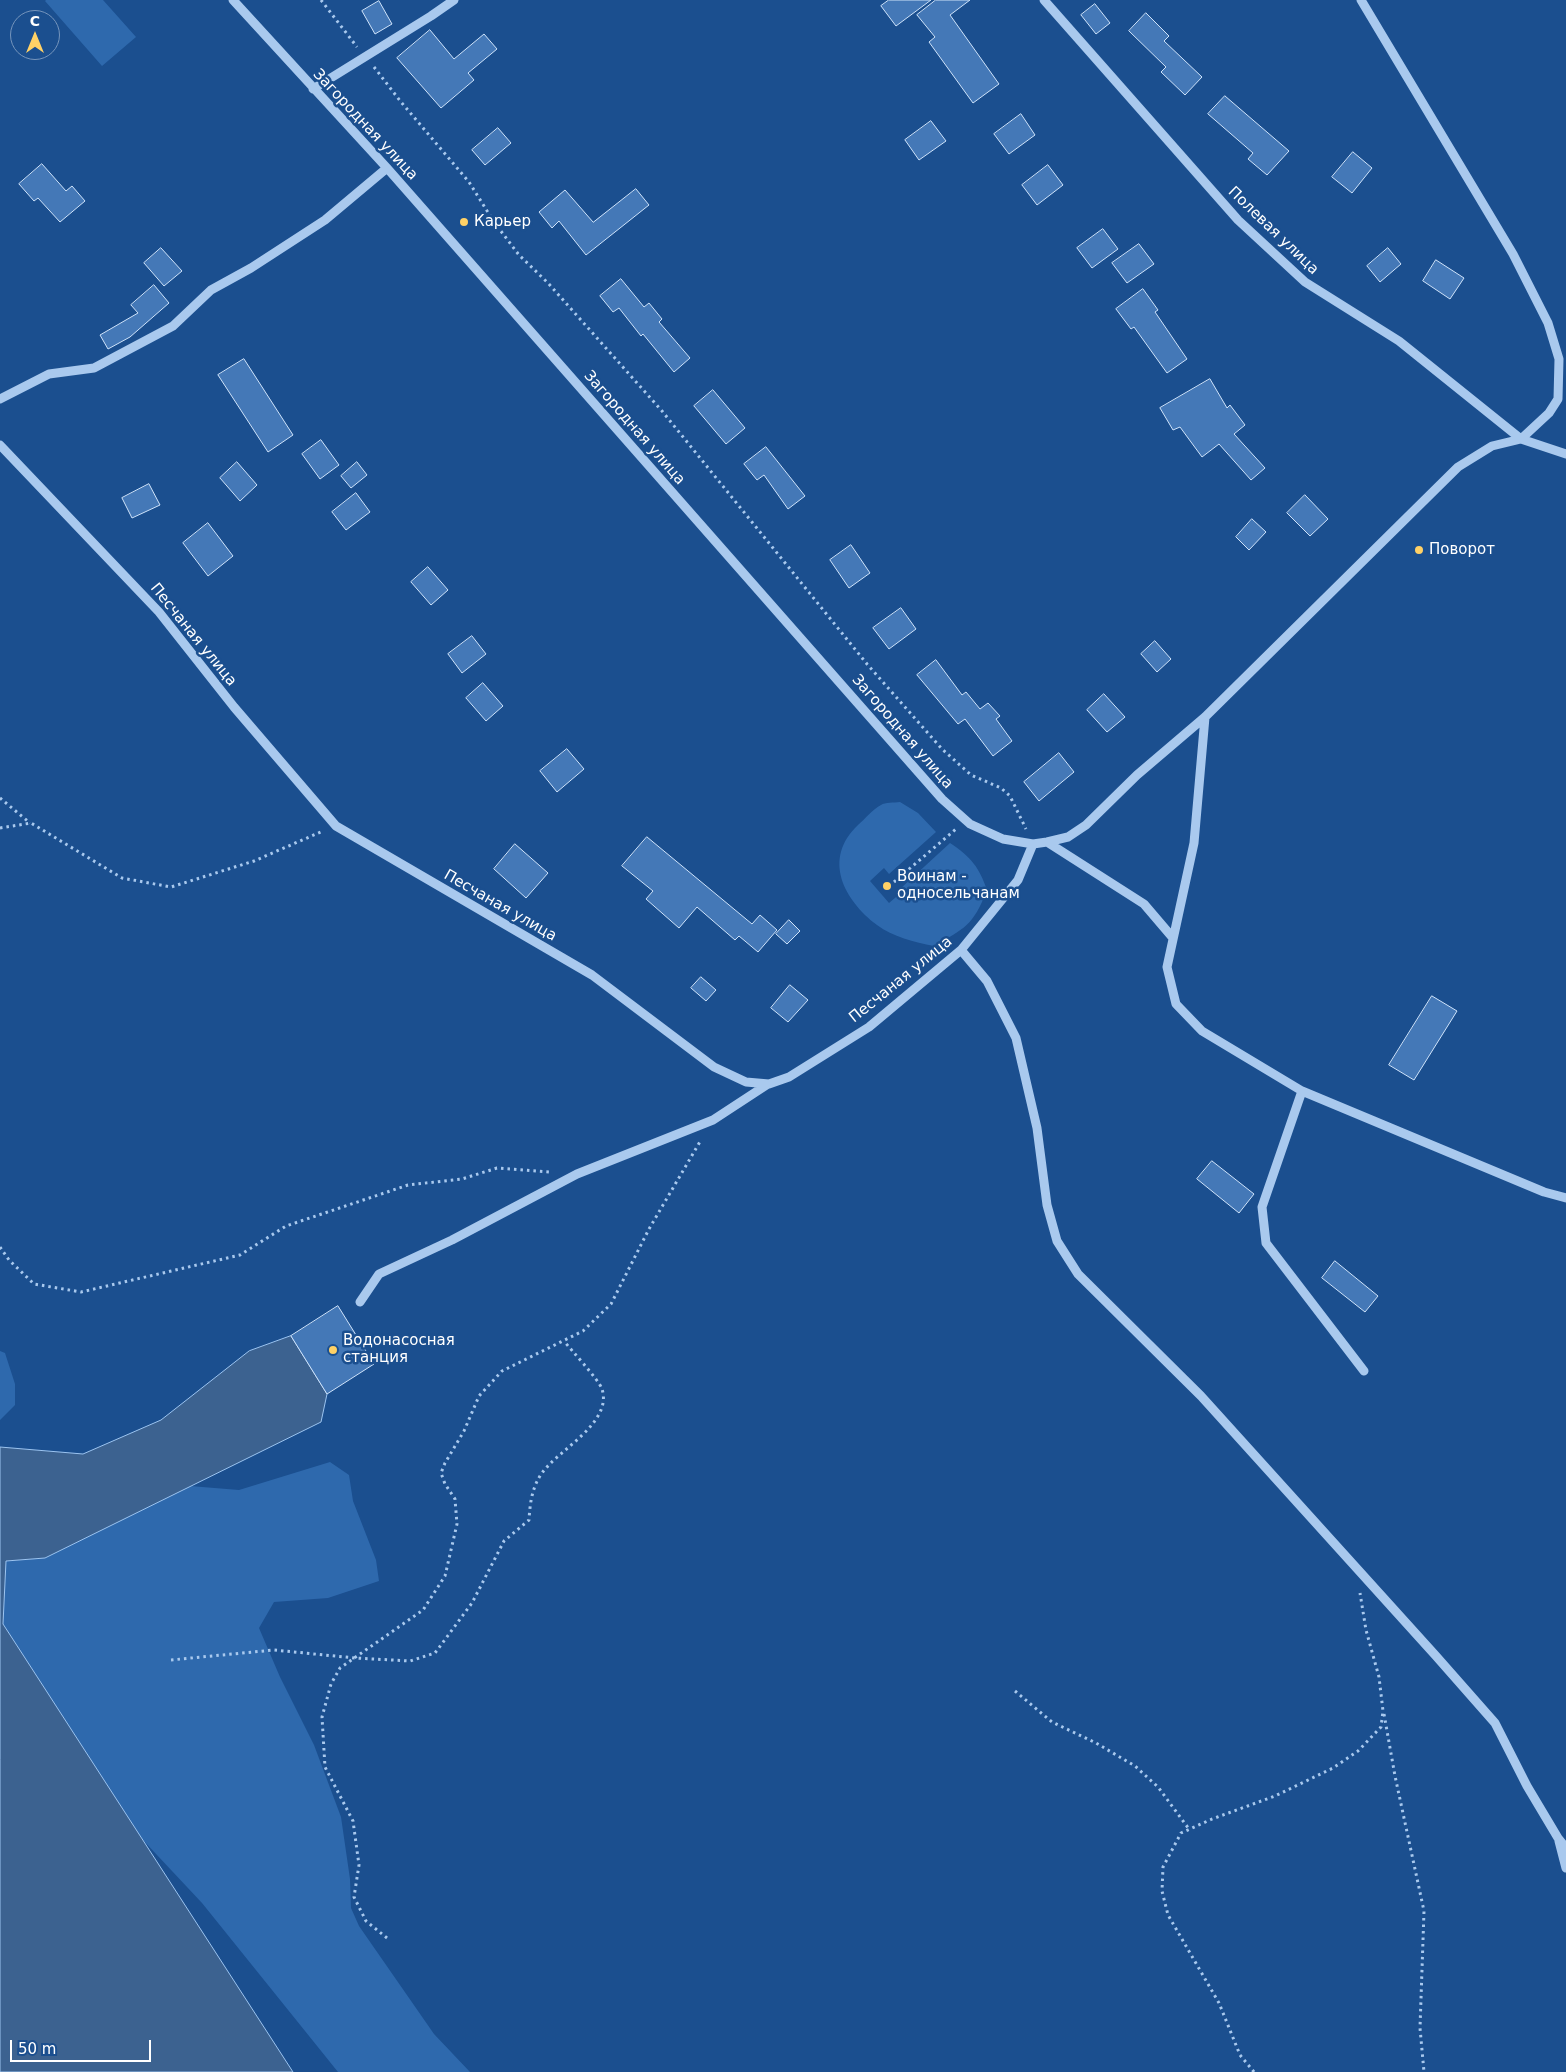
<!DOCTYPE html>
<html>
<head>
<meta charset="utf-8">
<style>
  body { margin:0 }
  #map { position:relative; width:1566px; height:2072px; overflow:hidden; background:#1b4f8f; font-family:"DejaVu Sans",sans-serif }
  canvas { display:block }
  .north { position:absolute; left:10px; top:10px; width:50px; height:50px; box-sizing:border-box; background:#1b4f8f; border:1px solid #7695bc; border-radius:50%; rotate:0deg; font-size:14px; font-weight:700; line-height:20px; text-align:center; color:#fff }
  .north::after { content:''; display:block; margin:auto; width:18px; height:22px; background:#ffd166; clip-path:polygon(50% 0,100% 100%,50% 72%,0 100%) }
  .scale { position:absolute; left:10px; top:2040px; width:141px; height:22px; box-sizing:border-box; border:2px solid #fff; border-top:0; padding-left:6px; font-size:15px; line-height:18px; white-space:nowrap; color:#fff; -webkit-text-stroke:4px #1b4f8f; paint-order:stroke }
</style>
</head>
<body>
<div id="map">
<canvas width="1566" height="2072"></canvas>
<div class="north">С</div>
<div class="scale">50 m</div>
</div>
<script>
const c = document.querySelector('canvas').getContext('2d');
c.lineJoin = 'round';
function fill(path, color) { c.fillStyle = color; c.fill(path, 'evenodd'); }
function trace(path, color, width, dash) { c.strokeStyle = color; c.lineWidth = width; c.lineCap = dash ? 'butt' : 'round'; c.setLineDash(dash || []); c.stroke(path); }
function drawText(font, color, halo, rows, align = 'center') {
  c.font = font + ' "DejaVu Sans",sans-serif'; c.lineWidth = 5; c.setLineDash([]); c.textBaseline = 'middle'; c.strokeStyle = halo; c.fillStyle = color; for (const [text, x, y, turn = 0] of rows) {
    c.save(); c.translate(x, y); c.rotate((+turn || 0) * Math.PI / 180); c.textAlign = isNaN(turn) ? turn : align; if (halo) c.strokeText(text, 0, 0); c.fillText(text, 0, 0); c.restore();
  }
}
const green = new Path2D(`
  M 46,0 L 103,0 L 136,37 L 102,66 L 45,1 Z
  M 900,802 L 918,813 L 936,832 L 889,874 L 884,868 L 870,881 L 889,903 L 902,892 L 900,889 L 950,843 C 971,857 979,867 987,890 C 973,926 965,928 934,946 C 914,942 893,937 877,925 C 844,900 822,859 858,825 C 865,819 873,809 881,805 C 885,802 894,803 900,802 Z
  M 0,1351 L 5,1353 L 15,1384 L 15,1405 L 0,1420 Z
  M 330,1462 L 349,1475 L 353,1501 L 376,1560 L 379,1581 L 328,1598 L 274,1602 L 259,1628 L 280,1677 L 314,1745 L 341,1817 L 350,1879 L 351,1908 L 359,1926 L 434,2034 L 470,2072 L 338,2072 L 202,1903 L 142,1839 L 3,1624 L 6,1561 L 45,1558 L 190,1486 L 239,1490 Z`);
const water = new Path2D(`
  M 291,1336 L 327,1394 L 321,1422 L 45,1558 L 6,1561 L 3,1624 L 293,2072 L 0,2072 L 0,1447 L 83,1454 L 161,1420 L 249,1351 Z`);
const building = new Path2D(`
  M 889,0 L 931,0 L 896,26 L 881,6 Z
  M 936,0 L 970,0 L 950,15 L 999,84 L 973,103 L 929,42 L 935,37 L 917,15 Z
  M 379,1 L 392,24 L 375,34 L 362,11 Z
  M 1095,4 L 1110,23 L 1096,34 L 1081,15 Z
  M 1146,13 L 1169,36 L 1164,41 L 1202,77 L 1185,95 L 1161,72 L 1166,67 L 1129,31 Z
  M 430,30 L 454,59 L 484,34 L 497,49 L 468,73 L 474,80 L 441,108 L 397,58 Z
  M 1225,96 L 1289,151 L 1267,175 L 1248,159 L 1253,153 L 1208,114 Z
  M 1021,114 L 1035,135 L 1009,154 L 994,134 Z
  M 931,121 L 946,141 L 919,160 L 905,140 Z
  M 498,128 L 511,143 L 485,165 L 472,150 Z
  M 1353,152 L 1372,168 L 1352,193 L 1332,177 Z
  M 42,164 L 66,191 L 72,186 L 85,201 L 60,222 L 38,198 L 34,201 L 19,184 Z
  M 1048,165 L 1063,185 L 1037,205 L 1022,185 Z
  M 636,189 L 649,205 L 586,255 L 559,221 L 552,228 L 539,212 L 565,190 L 593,222 Z
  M 1103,229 L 1118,249 L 1092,268 L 1077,248 Z
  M 1139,244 L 1154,264 L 1127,283 L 1112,263 Z
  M 161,248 L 182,271 L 164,286 L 144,263 Z
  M 1388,248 L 1401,264 L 1380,282 L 1367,266 Z
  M 1436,260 L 1464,278 L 1450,299 L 1423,281 Z
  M 621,279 L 644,307 L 649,303 L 662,319 L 659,322 L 690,358 L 674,372 L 643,334 L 641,336 L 619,308 L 613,312 L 600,296 Z
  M 154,285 L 169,303 L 130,337 L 108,349 L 100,335 L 138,313 L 131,305 Z
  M 1143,289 L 1158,310 L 1155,312 L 1187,359 L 1167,373 L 1134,327 L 1131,329 L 1116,309 Z
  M 244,359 L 293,435 L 268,452 L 218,375 Z
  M 1210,379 L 1227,408 L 1230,405 L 1245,425 L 1234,434 L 1265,468 L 1251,480 L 1219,444 L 1202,457 L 1180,427 L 1173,430 L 1160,408 Z
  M 713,390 L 745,428 L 726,444 L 694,406 Z
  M 321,440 L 339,465 L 320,479 L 302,454 Z
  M 766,447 L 805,496 L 788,509 L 764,475 L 757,480 L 744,464 Z
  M 237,462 L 257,485 L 240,501 L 220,478 Z
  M 357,462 L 367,475 L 351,488 L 341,476 Z
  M 149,484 L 160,505 L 132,518 L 122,498 Z
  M 356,493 L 370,512 L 346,530 L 332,512 Z
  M 1305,495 L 1328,519 L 1310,536 L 1287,513 Z
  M 1252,519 L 1266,532 L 1249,550 L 1236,537 Z
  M 208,523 L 233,556 L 208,576 L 183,543 Z
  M 851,545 L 870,573 L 849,588 L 830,560 Z
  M 428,567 L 448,590 L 431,605 L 411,582 Z
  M 901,608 L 916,629 L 889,649 L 873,628 Z
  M 472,636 L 486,654 L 462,673 L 448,654 Z
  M 1155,641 L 1171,659 L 1157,672 L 1141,654 Z
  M 936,660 L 962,695 L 966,692 L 980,709 L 988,703 L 1000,716 L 996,719 L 1012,741 L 993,756 L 965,719 L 958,724 L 917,675 Z
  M 483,683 L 503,706 L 486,721 L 466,698 Z
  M 1104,694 L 1125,717 L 1107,732 L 1087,710 Z
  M 567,749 L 584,769 L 557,792 L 540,771 Z
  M 1059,753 L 1074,772 L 1039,801 L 1024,782 Z
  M 647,837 L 752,924 L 760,915 L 777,930 L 758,952 L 739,936 L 735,940 L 697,907 L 679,928 L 646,899 L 653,891 L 622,866 Z
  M 515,844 L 548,873 L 526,898 L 494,869 Z
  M 789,920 L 800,931 L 787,944 L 776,934 Z
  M 701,977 L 716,990 L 706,1001 L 691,988 Z
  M 790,985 L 808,1000 L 788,1022 L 771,1008 Z
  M 1432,996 L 1457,1011 L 1414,1080 L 1389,1065 Z
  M 1212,1161 L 1254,1194 L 1239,1213 L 1197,1179 Z
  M 1335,1261 L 1378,1296 L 1365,1312 L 1322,1278 Z
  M 338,1306 L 374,1364 L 327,1394 L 291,1336 Z`);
const path = new Path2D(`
  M 321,0 L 357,47
  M 374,67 L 401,102 L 469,182 L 494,222 L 519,255 L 548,283 L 662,411 L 867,664 L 942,749 L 971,775 L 1001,788 L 1010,796 L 1026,829
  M 0,798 L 30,823
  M 0,828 L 31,823 L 122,878 L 171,887 L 254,861 L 323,831
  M 894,882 L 956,829
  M 0,1247 L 9,1260 L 34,1284 L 81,1292 L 240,1255 L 286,1226 L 408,1185 L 462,1179 L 497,1168 L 550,1172
  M 171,1660 L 274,1650 L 355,1658 L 410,1661 L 435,1653 L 472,1603 L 504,1541 L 529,1520 C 530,1503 532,1487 542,1473 C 558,1450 613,1423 602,1389 C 599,1380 571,1350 564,1341
  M 1015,1691 L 1052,1722 L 1096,1743 L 1135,1766 L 1158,1787 L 1189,1829
  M 1384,1714 L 1395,1776 L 1424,1911 L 1420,2028 L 1424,2072
  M 387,1938 L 366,1921 L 354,1897 L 359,1865 L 353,1821 L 325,1767 L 322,1717 L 331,1684 L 340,1668 L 423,1610 L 445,1576 L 457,1524 L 455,1499 L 445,1484 L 441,1473 L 445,1463 L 464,1431 L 479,1396 L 502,1371 L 583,1331 L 611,1304 L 649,1229 L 701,1140
  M 1254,2072 L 1240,2055 L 1219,2003 L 1168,1915 L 1162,1891 L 1163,1867 L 1181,1833 L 1212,1819 L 1275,1796 L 1333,1768 L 1358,1751 L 1381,1727 L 1383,1711 L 1379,1677 L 1366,1630 L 1360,1593`);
const minor = new Path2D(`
  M 233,0 L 387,168 L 942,799 L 970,824 L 1003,839 L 1033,844 L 1047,842 L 1068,837 L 1086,825 L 1137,775 L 1205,717 L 1458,467 L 1492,446 L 1521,439 L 1549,413 L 1558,399 L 1559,359 L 1548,323 L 1513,254 L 1361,0
  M 1044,0 L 1238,220 L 1305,282 L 1399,341 L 1521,439 L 1566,454
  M 313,89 L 431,16 L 454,0
  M 0,399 L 49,374 L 94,368 L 173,326 L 211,290 L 251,268 L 325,220 L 387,168
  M 0,445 L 159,612 L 234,707 L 336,826 L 592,975 L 714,1067 L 746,1082 L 769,1084 L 789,1077 L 869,1027 L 961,950 L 1018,880 L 1033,844
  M 1205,717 L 1194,843 L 1167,967 L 1176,1004 L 1202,1031 L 1302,1091 L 1544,1192 L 1566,1198
  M 1047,842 L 1144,904 L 1173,938
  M 961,950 L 987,981 L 1016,1038 L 1037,1128 L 1047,1205 L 1057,1241 L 1078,1274 L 1201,1396 L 1436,1656 L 1495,1723 L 1527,1786 L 1558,1838 L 1566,1848
  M 1302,1091 L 1262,1207 L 1266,1243 L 1364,1371
  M 360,1302 L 379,1274 L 452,1240 L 577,1174 L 713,1120 L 768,1084
  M 1559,1841 L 1566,1868`);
const markers = [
  [464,222,5,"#ffd166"],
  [1419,550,5,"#ffd166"],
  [887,886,5,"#ffd166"],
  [333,1350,5,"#ffd166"]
];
const streetNames = [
  ["Загородная улица",365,125,47],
  ["Полевая улица",1273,231,44],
  ["Загородная улица",634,428,49],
  ["Песчаная улица",193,635,51],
  ["Загородная улица",902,732,49],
  ["Песчаная улица",500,906,30],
  ["Песчаная улица",901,980,-39]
];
const poiNames = [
  ["Карьер",474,222],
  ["Поворот",1429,550],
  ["Воинам -",897,877],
  ["односельчанам",897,894],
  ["Водонасосная",343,1341],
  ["станция",343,1358]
];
fill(green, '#2e69ad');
fill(water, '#3c6290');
trace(water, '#9cc4f0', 1);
fill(building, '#4478b7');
trace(building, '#cfe3fa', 1);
trace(path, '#a9c9ee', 3, [2.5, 4]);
trace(minor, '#a9c9ee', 9);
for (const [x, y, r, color] of markers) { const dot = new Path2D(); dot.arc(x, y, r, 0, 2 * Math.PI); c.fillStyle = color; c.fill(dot); trace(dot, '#1b4f8f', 2); }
drawText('15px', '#fff', '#1b4f8f', streetNames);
drawText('15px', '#fff', '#1b4f8f', poiNames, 'left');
</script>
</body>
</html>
